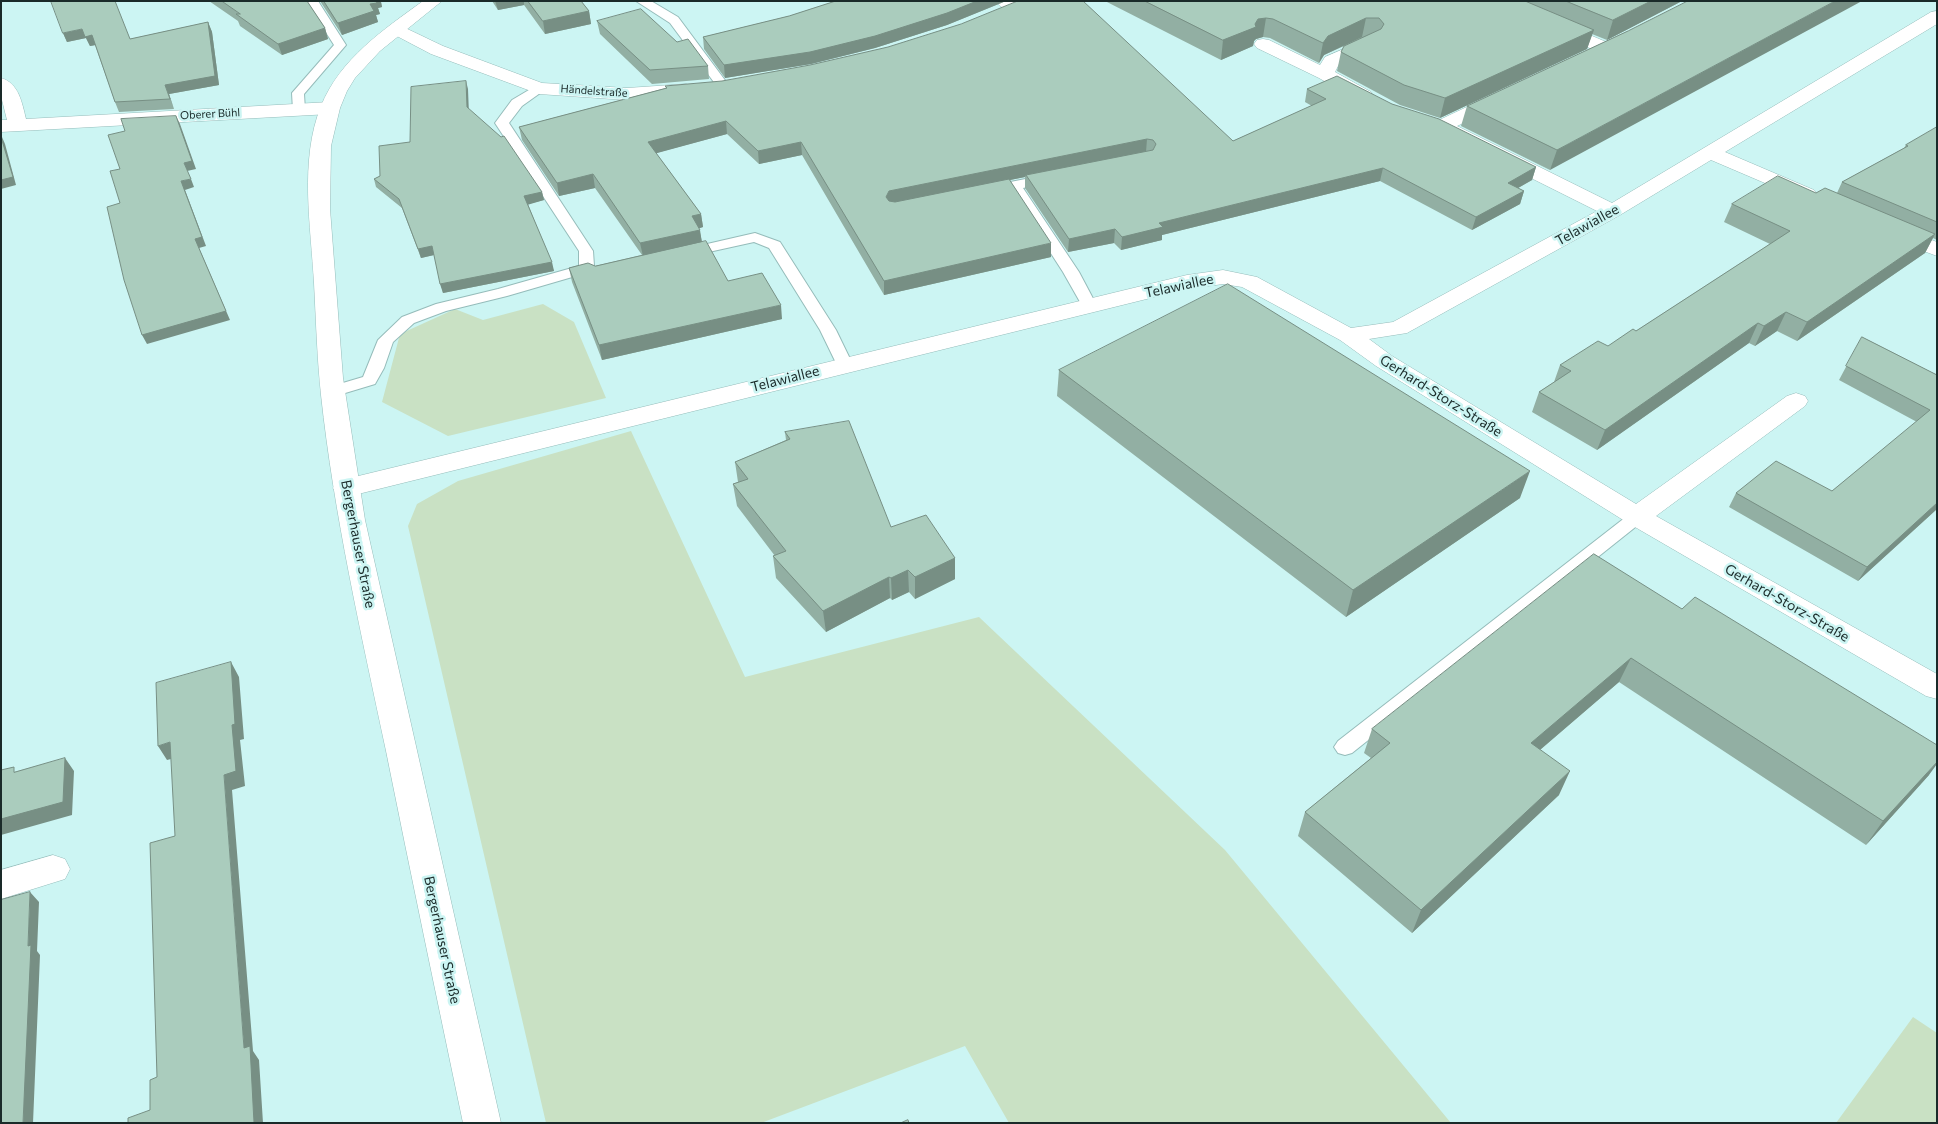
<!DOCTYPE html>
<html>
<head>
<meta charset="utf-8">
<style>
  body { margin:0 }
  #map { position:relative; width:1938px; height:1124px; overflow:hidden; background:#ccf5f3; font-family:Commissioner,sans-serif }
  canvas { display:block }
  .frame { position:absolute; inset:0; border:2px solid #1a2a29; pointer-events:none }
</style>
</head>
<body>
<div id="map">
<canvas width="1938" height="1124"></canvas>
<div class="frame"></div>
</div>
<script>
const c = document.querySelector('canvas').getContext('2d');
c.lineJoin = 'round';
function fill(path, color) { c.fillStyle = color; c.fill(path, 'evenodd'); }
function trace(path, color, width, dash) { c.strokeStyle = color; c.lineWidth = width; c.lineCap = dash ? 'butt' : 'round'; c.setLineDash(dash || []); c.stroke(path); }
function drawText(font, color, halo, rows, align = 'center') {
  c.font = font + ' Commissioner,sans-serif'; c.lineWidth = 5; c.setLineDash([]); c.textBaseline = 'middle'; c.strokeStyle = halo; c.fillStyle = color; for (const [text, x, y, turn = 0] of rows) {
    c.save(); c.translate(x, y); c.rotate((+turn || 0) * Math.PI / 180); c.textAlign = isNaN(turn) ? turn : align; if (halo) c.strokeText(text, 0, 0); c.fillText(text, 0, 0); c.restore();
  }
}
const green = new Path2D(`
  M 543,304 L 574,322 L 606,398 L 448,436 L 382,402 L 400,334 L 455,309 L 483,320 Z
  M 631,431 L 745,677 L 979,617 L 1225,850 L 1451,1123 L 1009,1123 L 965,1046 L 761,1123 L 546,1123 L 408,526 L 417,504 L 458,481 Z
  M 1913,1017 L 1937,1033 L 1937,1123 L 1836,1123 Z`);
const service = new Path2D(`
  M 306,1 L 318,1 L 346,45 L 304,94 L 305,110 L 299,114 L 293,110 L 292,93 L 334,45 Z
  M 636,1 L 651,1 L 678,17 L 727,83 L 729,86 L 727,89 L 719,89 L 670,23 Z
  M 539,84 L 543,85 L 545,88 L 543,91 L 522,106 L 509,123 L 593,251 L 594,266 L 601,271 L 598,274 L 593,276 L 586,273 L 507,296 L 446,311 L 414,323 L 393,342 L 384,368 L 375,384 L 332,397 L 326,396 L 324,392 L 326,388 L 363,377 L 378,340 L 402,317 L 436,304 L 498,289 L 579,266 L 579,251 L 495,123 L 512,100 Z
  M 1051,174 L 1058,178 L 1056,181 L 1023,188 L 1079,272 L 1097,306 L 1094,309 L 1084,309 L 1063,272 L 1010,190 L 990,194 L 983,190 L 990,186 Z
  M 755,233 L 780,242 L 836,330 L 853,365 L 851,369 L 839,369 L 837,365 L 820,330 L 769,248 L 754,242 L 686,257 L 681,256 L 679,253 L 681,250 Z
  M 1637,511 L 1643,513 L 1646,517 L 1643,521 L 1352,753 L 1345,755 L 1338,753 L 1334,747 L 1338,741 L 1631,513 Z`);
const minor = new Path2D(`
  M 996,1 L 1017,1 L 1024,7 L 1021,11 C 1012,13 1001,9 996,1 Z
  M 1495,1 L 1515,1 L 1524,7 L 1611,44 L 1614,48 L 1611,52 L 1605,53 L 1599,52 L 1512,15 Z
  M 1937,11 L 1937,24 L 1725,152 L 1814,190 L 1817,194 L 1814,198 L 1807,200 L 1800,198 L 1711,160 L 1620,215 L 1407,333 L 1369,339 L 1392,356 L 1636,504 L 1787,396 L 1796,393 L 1805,396 L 1808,401 L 1805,406 L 1656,516 L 1937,674 L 1937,699 L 1926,696 L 1628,523 L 1376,366 L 1340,340 L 1242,287 L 1223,284 L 1187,289 L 346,497 L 337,494 L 333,488 L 337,482 L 346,479 L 1187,275 L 1223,270 L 1257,277 L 1351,328 L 1393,322 L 1597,211 L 1435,130 L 1432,126 L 1435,122 L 1490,96 L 1497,94 L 1504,96 L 1506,100 L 1504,104 L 1457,126 L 1612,203 L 1931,12 Z
  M 397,24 L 443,46 L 542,83 L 627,88 L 686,84 L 693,86 L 695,90 L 693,94 L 686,96 L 627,100 L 539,94 L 431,54 L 391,33 L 388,29 L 391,25 Z
  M 1369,38 L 1375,39 L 1378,43 L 1375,47 L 1339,64 L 1335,72 L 1371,92 L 1373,96 L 1371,100 L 1364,102 L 1357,100 L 1319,78 L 1257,48 L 1254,44 L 1257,40 L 1263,39 L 1269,40 L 1320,65 L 1325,57 Z
  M 1,78 C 19,83 22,103 26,119 L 330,102 L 337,104 L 340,108 L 337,112 L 330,114 L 1,132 L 1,120 L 7,120 L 1,96 Z
  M 1894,226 L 1937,242 L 1937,256 L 1886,237 L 1883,232 L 1886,227 Z
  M 53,855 L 65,859 L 70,869 L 65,879 L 1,899 L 1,870 Z`);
const tertiary = new Path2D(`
  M 423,1 L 442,1 L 380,51 L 355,78 L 347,91 L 340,108 L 331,146 L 330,209 L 343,378 L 365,520 L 501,1123 L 463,1123 C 437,999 411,875 386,751 C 361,633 334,515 321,395 C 317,358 316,320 314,283 C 311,226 299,161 321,106 C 340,59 383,30 423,1 Z`);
const wall = new Path2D(`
  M 209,1 L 307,1 L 325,28 L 328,39 L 282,55 L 240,26 L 238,21 Z
  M 320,1 L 384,1 L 381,2 L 382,7 L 378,8 L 380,14 L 376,15 L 378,22 L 342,35 Z
  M 492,1 L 581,1 L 589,11 L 591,24 L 545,34 L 524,5 L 498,10 Z
  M 836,1 L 1006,1 L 947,25 L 875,48 L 811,64 L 725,78 L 704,49 L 703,37 L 789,16 Z
  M 1105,1 L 1682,1 L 1607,40 L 1592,34 L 1587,49 L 1440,118 L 1400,105 L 1337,71 L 1341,52 L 1344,46 L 1324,55 L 1319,63 L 1270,38 L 1263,37 L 1256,39 L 1254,41 L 1253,46 L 1221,60 Z
  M 597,21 L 677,42 L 708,66 L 709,79 L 652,84 L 600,34 Z
  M 208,22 L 212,32 L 219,85 L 169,94 L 174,109 L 119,112 L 115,102 L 95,45 L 90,46 L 86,38 L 67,42 L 63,33 L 130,39 Z
  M 1628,31 L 1550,170 L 1461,126 L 1467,106 Z
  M 665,86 L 1233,141 L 1312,106 L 1305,102 L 1307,89 L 1392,104 L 1536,167 L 1532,180 L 1518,188 L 1524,191 L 1520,204 L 1472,230 L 1380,181 L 1162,235 L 1162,240 L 1121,250 L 1114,243 L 1068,252 L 1025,188 L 1025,177 L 1010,180 L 1051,257 L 884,295 L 802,155 L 759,164 L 727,134 L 656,153 L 701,214 L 703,227 L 699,228 L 702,242 L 728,281 L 782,319 L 602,360 L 572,282 L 569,268 L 595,266 L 642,255 L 595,188 L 559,196 L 522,140 L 519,127 L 666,88 Z
  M 468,89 L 468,109 L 542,192 L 544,200 L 528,204 L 554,271 L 443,293 L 434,255 L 421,258 L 402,208 L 376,187 L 374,179 L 380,176 L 410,142 Z
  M 1937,127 L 1937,240 L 1933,238 L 1925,253 L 1797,341 L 1777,331 L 1755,346 L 1749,343 L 1597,450 L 1532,412 L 1539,392 L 1554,382 L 1560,365 L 1608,346 L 1636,331 L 1770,244 L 1724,222 L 1732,204 L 1816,193 L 1837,193 L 1842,182 L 1904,148 L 1906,145 Z
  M 1862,337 L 1937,375 L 1937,509 L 1858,581 L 1729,507 L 1736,493 L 1832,491 L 1917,422 L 1839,380 Z
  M 1059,370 L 1520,498 L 1346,617 L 1057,396 Z
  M 785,432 L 891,527 L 955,558 L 955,579 L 915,599 L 909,592 L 892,600 L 890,598 L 826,632 L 776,578 L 773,556 L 775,556 L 737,506 L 733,484 L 738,482 L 735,462 L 786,440 Z
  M 1594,554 L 1929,775 L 1866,845 L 1619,682 L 1540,750 L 1559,795 L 1412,933 L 1298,836 L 1305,812 L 1371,758 L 1364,753 L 1372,729 Z`);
const shadedWall = new Path2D(`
  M 374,1 L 384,1 L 381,2 L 382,7 L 378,8 L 380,14 L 376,15 L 378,22 L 342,35 L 338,23 Z
  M 495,1 L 524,1 L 524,5 L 498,10 Z
  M 977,1 L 1006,1 L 947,25 L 875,48 L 811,64 L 725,78 L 724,65 Z
  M 1651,1 L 1682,1 L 1607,40 L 1613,20 Z
  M 1835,1 L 1862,1 L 1550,170 L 1557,150 Z
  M 589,11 L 591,24 L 545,34 L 543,21 Z
  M 1266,18 L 1263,37 L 1256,39 L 1254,41 L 1253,46 L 1221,60 L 1223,40 L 1255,24 L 1258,19 Z
  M 1366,18 L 1362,37 L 1324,55 L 1319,63 L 1323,43 L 1328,36 Z
  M 208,22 L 212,32 L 219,85 L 169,94 L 174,109 L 165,85 Z
  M 325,28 L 328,39 L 282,55 L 278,44 Z
  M 82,29 L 92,35 L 96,45 L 90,46 L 86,38 L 67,42 L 63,33 Z
  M 1594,30 L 1587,49 L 1440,118 L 1445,98 Z
  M 466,81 L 468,89 L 469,115 L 467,107 Z
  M 176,116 L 180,124 L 196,169 L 187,171 L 184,163 Z
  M 726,121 L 727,134 L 650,155 L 648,142 Z
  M 2,137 L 5,144 L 16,185 L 1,189 Z
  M 1147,139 L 1146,152 L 1026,175 L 1025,177 L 890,204 L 886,197 L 889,191 Z
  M 801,142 L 802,155 L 759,164 L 758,151 Z
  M 1536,167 L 1532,180 L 1504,196 L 1508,183 Z
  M 1383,168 L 1380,181 L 1162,235 L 1162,240 L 1121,250 L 1122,237 L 1159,223 Z
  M 593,174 L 595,188 L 559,196 L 557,183 Z
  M 191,179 L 194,187 L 185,190 L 206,246 L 199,248 L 230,320 L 147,344 L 142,335 L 195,239 L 181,181 Z
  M 1524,191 L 1520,204 L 1472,230 L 1476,217 Z
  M 542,192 L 544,200 L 527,205 L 524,196 Z
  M 701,214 L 703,227 L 694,230 L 692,216 Z
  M 1115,229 L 1114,243 L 1068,252 L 1069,239 Z
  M 700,230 L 702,243 L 643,256 L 640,243 Z
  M 1935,234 L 1925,253 L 1797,341 L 1807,322 Z
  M 1051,243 L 1051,257 L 884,295 L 884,281 Z
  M 432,246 L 434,255 L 421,258 L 418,249 Z
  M 552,262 L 554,271 L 443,293 L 440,284 Z
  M 781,305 L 782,319 L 602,360 L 599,345 Z
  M 1786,312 L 1777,331 L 1755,346 L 1764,326 Z
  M 1758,323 L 1749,343 L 1597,450 L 1605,430 Z
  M 1530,471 L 1520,498 L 1346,617 L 1353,590 Z
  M 1937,503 L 1937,509 L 1858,581 L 1867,567 Z
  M 955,558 L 955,579 L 915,599 L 915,577 Z
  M 908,570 L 909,592 L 892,600 L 891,578 Z
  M 889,577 L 890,598 L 826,632 L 823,611 Z
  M 1631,658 L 1619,682 L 1520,767 L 1531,743 Z
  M 231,662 L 239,677 L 244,739 L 240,740 L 245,786 L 232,790 L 253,1051 L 259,1060 L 263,1123 L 254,1123 L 244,1048 L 224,775 Z
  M 170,742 L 179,757 L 167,760 L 158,746 Z
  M 65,758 L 74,771 L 72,815 L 1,835 L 1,819 Z
  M 1937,762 L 1937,764 L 1929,775 L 1866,845 L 1883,821 Z
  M 1570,771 L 1559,795 L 1412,933 L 1421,910 Z
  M 30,892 L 39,902 L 37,951 L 40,955 L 33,1123 L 23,1123 L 28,946 Z`);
const building = new Path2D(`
  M 51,1 L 115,1 L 130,39 L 208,22 L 215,76 L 165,85 L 170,99 L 115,102 L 92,35 L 85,37 L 82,29 L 63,33 Z
  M 222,1 L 307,1 L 325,28 L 278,44 L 236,14 L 240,14 Z
  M 324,1 L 376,1 L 377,3 L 370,4 L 374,11 L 338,23 Z
  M 528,1 L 581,1 L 589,11 L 543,21 Z
  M 836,1 L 977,1 L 947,13 L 875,36 L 810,52 L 724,65 L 703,37 L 789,16 Z
  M 1018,1 L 1083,1 L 1233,141 L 1326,99 L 1307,89 L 1337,76 L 1392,104 L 1439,119 L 1536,167 L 1508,183 L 1524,191 L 1476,217 L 1383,168 L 1159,223 L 1163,227 L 1122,237 L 1115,229 L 1069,239 L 1026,175 L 1153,150 L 1156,144 L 1153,140 L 1147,139 L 889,191 L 886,197 L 889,201 L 895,202 L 1009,179 L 1051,243 L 884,281 L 801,142 L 758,151 L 726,121 L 648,142 L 701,214 L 692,216 L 700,230 L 640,243 L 593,174 L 557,183 L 519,127 L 667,88 L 665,86 L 722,81 L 810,65 L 888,47 L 961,24 Z
  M 1145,1 L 1525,1 L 1594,30 L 1445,98 L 1404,85 L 1341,52 L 1344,46 L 1381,29 L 1384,24 L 1379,18 L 1366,18 L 1328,36 L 1323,43 L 1273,19 L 1266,18 L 1258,19 L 1255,24 L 1256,27 L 1223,40 Z
  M 1566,1 L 1651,1 L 1613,20 Z
  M 1688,1 L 1835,1 L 1557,150 L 1467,106 L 1628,31 Z
  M 641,9 L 677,42 L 688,39 L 708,66 L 650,70 L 597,21 Z
  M 466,81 L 467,107 L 501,137 L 504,136 L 542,192 L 524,196 L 552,262 L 440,284 L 432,246 L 418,249 L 399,199 L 374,179 L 380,176 L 379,146 L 410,142 L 411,87 Z
  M 176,116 L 192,161 L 184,163 L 191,179 L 181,181 L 202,237 L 195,239 L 226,311 L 142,335 L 124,280 L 107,207 L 120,203 L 110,171 L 120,169 L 108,135 L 125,131 L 121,119 Z
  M 1937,127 L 1937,222 L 1842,182 L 1908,146 L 1906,145 Z
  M 1,137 L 13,177 L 1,180 Z
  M 1778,176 L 1816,193 L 1825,188 L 1935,234 L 1807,322 L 1786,312 L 1764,326 L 1758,323 L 1605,430 L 1539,392 L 1571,371 L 1560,365 L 1598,341 L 1608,346 L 1633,329 L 1636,331 L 1790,231 L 1732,204 Z
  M 706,241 L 728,281 L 762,273 L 781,305 L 599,345 L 569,268 L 588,263 L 595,266 Z
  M 1228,284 L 1530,471 L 1353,590 L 1059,370 Z
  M 1862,337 L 1937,375 L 1937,503 L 1867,567 L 1736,493 L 1776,461 L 1832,491 L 1930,410 L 1846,366 Z
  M 849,421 L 891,527 L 926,515 L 955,558 L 915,577 L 908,570 L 891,578 L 889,577 L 823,611 L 773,556 L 786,551 L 733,484 L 748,479 L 735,462 L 790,439 L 785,432 Z
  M 1594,554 L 1682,609 L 1695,597 L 1937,745 L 1937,762 L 1883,821 L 1631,658 L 1531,743 L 1570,771 L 1421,910 L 1305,812 L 1390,743 L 1372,729 Z
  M 231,662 L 235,724 L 232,725 L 236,771 L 224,775 L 244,1048 L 250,1046 L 254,1123 L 128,1123 L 128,1118 L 150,1110 L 150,1080 L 157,1077 L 150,843 L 175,836 L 170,742 L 158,746 L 156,683 Z
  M 65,758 L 63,802 L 1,819 L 1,770 L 14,767 L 14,772 Z
  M 30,892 L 28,946 L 31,945 L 23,1123 L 1,1123 L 1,900 Z
  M 908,1120 L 909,1123 L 901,1123 Z`);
const farStreetnames = [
  ["Händelstraße",594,91,4],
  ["Oberer Bühl",210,114,-3]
];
const streetNames = [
  ["Telawiallee",1587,225,-29],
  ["Telawiallee",1179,286,-12],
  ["Telawiallee",785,379,-14],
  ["Gerhard-Storz-Straße",1441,396,32],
  ["Bergerhauser Straße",358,544,79],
  ["Gerhard-Storz-Straße",1787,603,30],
  ["Bergerhauser Straße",442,940,78]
];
fill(green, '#c9e1c4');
trace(service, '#95bcba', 2);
trace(minor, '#95bcba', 1);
trace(tertiary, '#95bcba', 1);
fill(service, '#fff');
fill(minor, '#fff');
fill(tertiary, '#fff');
fill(wall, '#92afa3');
fill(shadedWall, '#778f84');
fill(building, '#aaccbd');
trace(building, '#778f84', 1);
drawText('11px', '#1a2a29', '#ccf5f3', farStreetnames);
drawText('14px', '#1a2a29', '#ccf5f3', streetNames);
</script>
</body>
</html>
